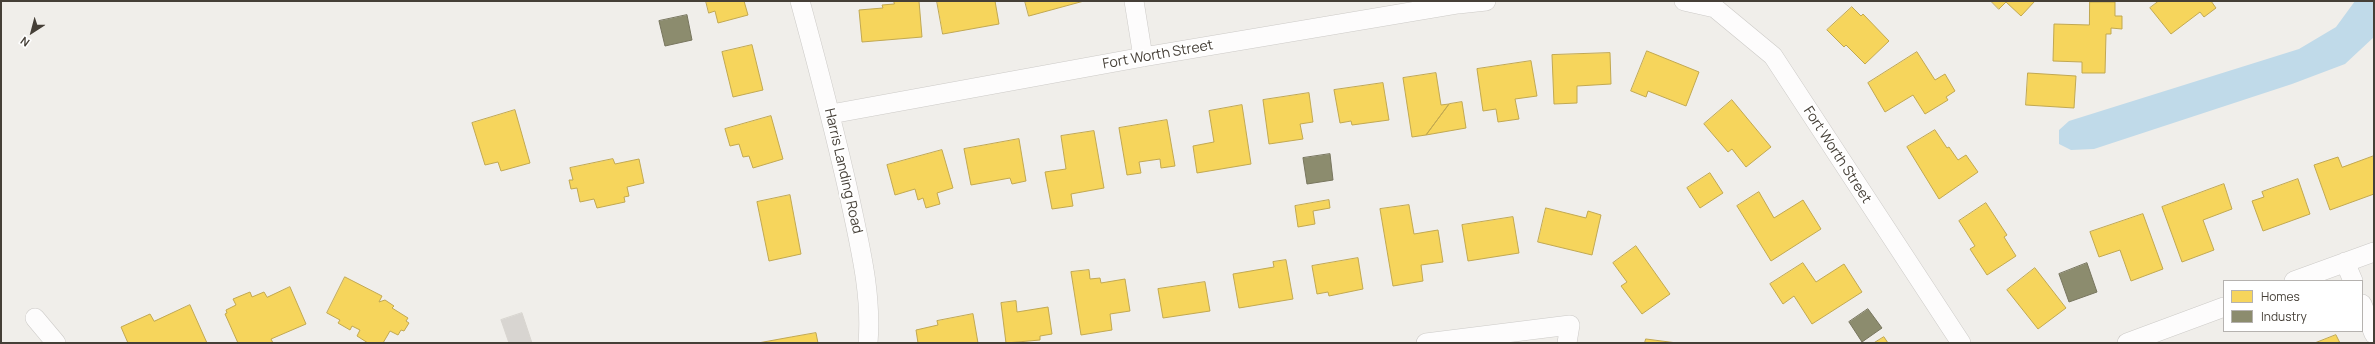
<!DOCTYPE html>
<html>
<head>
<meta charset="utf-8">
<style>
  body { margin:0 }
  #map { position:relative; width:2375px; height:344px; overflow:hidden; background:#f0eeea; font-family:Manrope,sans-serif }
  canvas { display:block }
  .frame { position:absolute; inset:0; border:2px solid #453f37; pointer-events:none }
  .legend { position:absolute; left:2223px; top:280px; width:140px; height:52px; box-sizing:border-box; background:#fff; border:1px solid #b5b2af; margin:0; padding:5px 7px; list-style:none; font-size:12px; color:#453f37 }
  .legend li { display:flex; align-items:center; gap:8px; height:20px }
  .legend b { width:20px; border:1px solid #b5b2af }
  .north { position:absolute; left:12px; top:12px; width:40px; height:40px; -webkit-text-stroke:3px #fff; paint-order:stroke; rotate:216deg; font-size:11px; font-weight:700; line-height:16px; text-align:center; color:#453f37 }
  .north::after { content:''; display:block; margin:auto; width:14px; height:18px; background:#453f37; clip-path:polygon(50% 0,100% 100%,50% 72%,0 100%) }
</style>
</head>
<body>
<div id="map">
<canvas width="2375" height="344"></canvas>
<div class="frame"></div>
<ul class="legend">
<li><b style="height:11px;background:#f6d55c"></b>Homes</li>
<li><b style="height:11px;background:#8c8c6e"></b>Industry</li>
</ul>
<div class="north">N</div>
</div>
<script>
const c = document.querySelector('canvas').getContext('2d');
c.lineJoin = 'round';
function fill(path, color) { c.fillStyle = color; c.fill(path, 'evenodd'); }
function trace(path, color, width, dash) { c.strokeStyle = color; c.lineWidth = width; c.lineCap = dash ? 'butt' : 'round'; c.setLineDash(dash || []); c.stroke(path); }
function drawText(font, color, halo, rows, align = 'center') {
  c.font = font + ' Manrope,sans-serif'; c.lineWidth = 4; c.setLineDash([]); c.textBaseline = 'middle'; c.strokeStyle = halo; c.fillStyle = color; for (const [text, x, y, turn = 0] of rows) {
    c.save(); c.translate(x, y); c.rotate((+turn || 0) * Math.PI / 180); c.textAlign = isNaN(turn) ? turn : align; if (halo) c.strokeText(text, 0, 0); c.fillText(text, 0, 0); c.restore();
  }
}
const water = new Path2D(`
  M 2355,1 L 2374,1 L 2374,37 L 2345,64 L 2292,84 L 2094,149 L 2071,150 L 2059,144 L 2059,130 L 2069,121 L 2299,49 L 2336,27 Z`);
const homes = new Path2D(`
  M 706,1 L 744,1 L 748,15 L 718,23 L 715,11 L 709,13 Z
  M 894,1 L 919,1 L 922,37 L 862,42 L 859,10 L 883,8 L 882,5 L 894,4 Z
  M 937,1 L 995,1 L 999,24 L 943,34 Z
  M 1025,1 L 1084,1 L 1029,16 Z
  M 1991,1 L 2035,1 L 2021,16 L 2006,2 L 1999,9 Z
  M 2159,1 L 2211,1 L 2216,8 L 2204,17 L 2200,12 L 2171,34 L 2150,8 Z
  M 2090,2 L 2115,2 L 2115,16 L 2122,16 L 2122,29 L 2111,28 L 2111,34 L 2106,34 L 2105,73 L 2082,73 L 2082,62 L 2053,61 L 2054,24 L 2089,25 Z
  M 1852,7 L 1861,16 L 1863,14 L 1889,41 L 1865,64 L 1846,45 L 1844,47 L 1827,30 Z
  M 752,45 L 763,90 L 733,97 L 722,52 Z
  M 1647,51 L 1699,72 L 1686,106 L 1648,91 L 1646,97 L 1631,91 Z
  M 1917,52 L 1935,80 L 1945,74 L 1955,91 L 1946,97 L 1948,100 L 1925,114 L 1913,95 L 1885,112 L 1868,83 Z
  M 1610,53 L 1611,84 L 1577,86 L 1577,103 L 1554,104 L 1552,55 Z
  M 1531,61 L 1537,96 L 1515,99 L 1519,119 L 1498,122 L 1496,109 L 1483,111 L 1477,69 Z
  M 1436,73 L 1441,105 L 1449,104 L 1426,135 L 1412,137 L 1403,78 Z
  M 2028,73 L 2076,76 L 2074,108 L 2026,105 Z
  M 1383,83 L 1389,120 L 1352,125 L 1351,121 L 1340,123 L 1334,90 Z
  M 1309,93 L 1313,122 L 1300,124 L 1303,139 L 1269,144 L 1263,100 Z
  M 1732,100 L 1771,147 L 1746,167 L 1732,149 L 1728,152 L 1704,124 Z
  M 1462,102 L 1466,128 L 1426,135 L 1449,104 Z
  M 1242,105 L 1251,164 L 1197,173 L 1193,146 L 1214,142 L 1209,111 Z
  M 515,110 L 530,163 L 501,171 L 498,162 L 485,165 L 472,123 Z
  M 771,116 L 783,159 L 753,168 L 749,156 L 743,157 L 739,144 L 730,146 L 725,129 Z
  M 1167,120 L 1175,166 L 1161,168 L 1160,159 L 1139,162 L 1141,173 L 1127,175 L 1119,128 Z
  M 1935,130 L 1947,148 L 1949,147 L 1958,160 L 1966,155 L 1978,172 L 1939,199 L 1907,147 Z
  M 1094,131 L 1104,188 L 1071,194 L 1073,206 L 1052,209 L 1045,172 L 1066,169 L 1061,136 Z
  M 1019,139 L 1026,181 L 1012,184 L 1010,178 L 971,185 L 964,149 Z
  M 942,150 L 953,188 L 937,193 L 940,204 L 926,208 L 923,198 L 918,200 L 915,189 L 895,195 L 887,165 Z
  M 2374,156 L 2374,194 L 2330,210 L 2314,165 L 2338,157 L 2342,167 Z
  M 613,159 L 615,164 L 639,159 L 644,183 L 627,187 L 629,196 L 624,197 L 625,202 L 597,208 L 594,199 L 580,202 L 577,188 L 571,189 L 569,180 L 573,180 L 570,168 Z
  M 1710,173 L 1723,193 L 1700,208 L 1687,188 Z
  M 2298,179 L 2310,214 L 2263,231 L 2252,201 L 2264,197 L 2262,192 Z
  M 2224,184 L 2232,209 L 2203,220 L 2214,250 L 2182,262 L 2162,207 Z
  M 1759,192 L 1774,218 L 1803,200 L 1821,229 L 1771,261 L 1737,206 Z
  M 790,195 L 801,254 L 769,261 L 757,202 Z
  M 1329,200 L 1330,208 L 1313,211 L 1315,224 L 1298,227 L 1295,206 Z
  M 1986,203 L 2007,235 L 2004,237 L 2016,256 L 1987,275 L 1970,249 L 1975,246 L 1959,221 Z
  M 1409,205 L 1414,234 L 1438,230 L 1443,262 L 1421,265 L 1423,281 L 1393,286 L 1380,209 Z
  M 1546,208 L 1586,218 L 1588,211 L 1601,215 L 1592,255 L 1538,242 Z
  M 2143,214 L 2163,269 L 2131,281 L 2120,250 L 2099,257 L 2090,232 Z
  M 1513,217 L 1519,253 L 1468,261 L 1462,225 Z
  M 1636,246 L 1670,294 L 1642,314 L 1621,286 L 1627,282 L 1613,263 Z
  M 1358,258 L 1363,289 L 1329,296 L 1328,292 L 1317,294 L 1312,266 Z
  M 1286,260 L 1293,299 L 1239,308 L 1233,274 L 1274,267 L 1273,262 Z
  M 1803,263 L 1816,282 L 1844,264 L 1862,292 L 1812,324 L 1794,296 L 1783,304 L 1770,284 Z
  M 2035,268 L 2066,308 L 2038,329 L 2007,290 Z
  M 1089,270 L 1090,279 L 1100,278 L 1101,283 L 1125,279 L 1130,311 L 1110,314 L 1112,330 L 1081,335 L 1071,272 Z
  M 345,277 L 382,296 L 379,302 L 385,300 L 394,306 L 392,308 L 408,318 L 406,321 L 409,323 L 404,331 L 401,330 L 398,335 L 390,331 L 383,343 L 368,343 L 357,336 L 360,330 L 352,326 L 350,330 L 338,323 L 340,320 L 327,313 Z
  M 1205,282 L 1210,311 L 1163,318 L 1158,289 Z
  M 290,287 L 306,324 L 271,339 L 273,343 L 238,343 L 225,314 L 227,313 L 226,310 L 236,305 L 233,299 L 250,292 L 252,297 L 264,292 L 267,297 Z
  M 1016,301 L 1017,312 L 1048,307 L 1052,334 L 1040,336 L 1040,340 L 1006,343 L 1001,303 Z
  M 190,305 L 207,343 L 128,343 L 121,327 L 150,314 L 154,321 Z
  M 973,314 L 978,343 L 918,343 L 916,330 L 938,325 L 937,321 Z
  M 816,333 L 818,343 L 758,343 L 791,337 Z
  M 2336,335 L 2340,343 L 2315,343 Z
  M 1884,337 L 1888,343 L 1874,343 Z
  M 1646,339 L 1677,343 L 1645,343 Z`);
const industry = new Path2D(`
  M 687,15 L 692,40 L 665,46 L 659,21 Z
  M 1330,154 L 1333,180 L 1307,184 L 1303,158 Z
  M 2087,263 L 2097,292 L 2069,302 L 2059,274 Z
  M 1868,309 L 1882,328 L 1862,342 L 1849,322 Z`);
const building = new Path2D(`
  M 522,313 L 532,343 L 509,343 L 501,320 Z`);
const minor = new Path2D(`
  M 800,1 C 818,67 835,132 850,199 C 860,247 872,294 868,343
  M 1134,1 L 1143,57
  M 1684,1 L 1715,8 L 1773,56 L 1961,343
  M 831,114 L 1143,57 L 1458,4 L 1486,1
  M 2345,262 L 2353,281
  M 2294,281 L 2374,252
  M 2362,304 L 2374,334
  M 35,318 L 56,343
  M 1426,343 L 1570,325 L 1567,343
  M 2127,343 L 2224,307`);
const streetNames = [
  ["Fort Worth Street",1158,55,-10],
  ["Fort Worth Street",1837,155,57],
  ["Harris Landing Road",843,171,77]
];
fill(water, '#c0dae9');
fill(homes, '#f6d55c');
trace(homes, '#c1a851', 1);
fill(industry, '#8c8c6e');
trace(industry, '#77755e', 1);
fill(building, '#d8d5d1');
trace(building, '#d8d5d0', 1);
trace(minor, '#cccac7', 20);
trace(minor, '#fdfcfc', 19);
drawText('14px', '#453f37', '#fff', streetNames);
</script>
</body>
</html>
